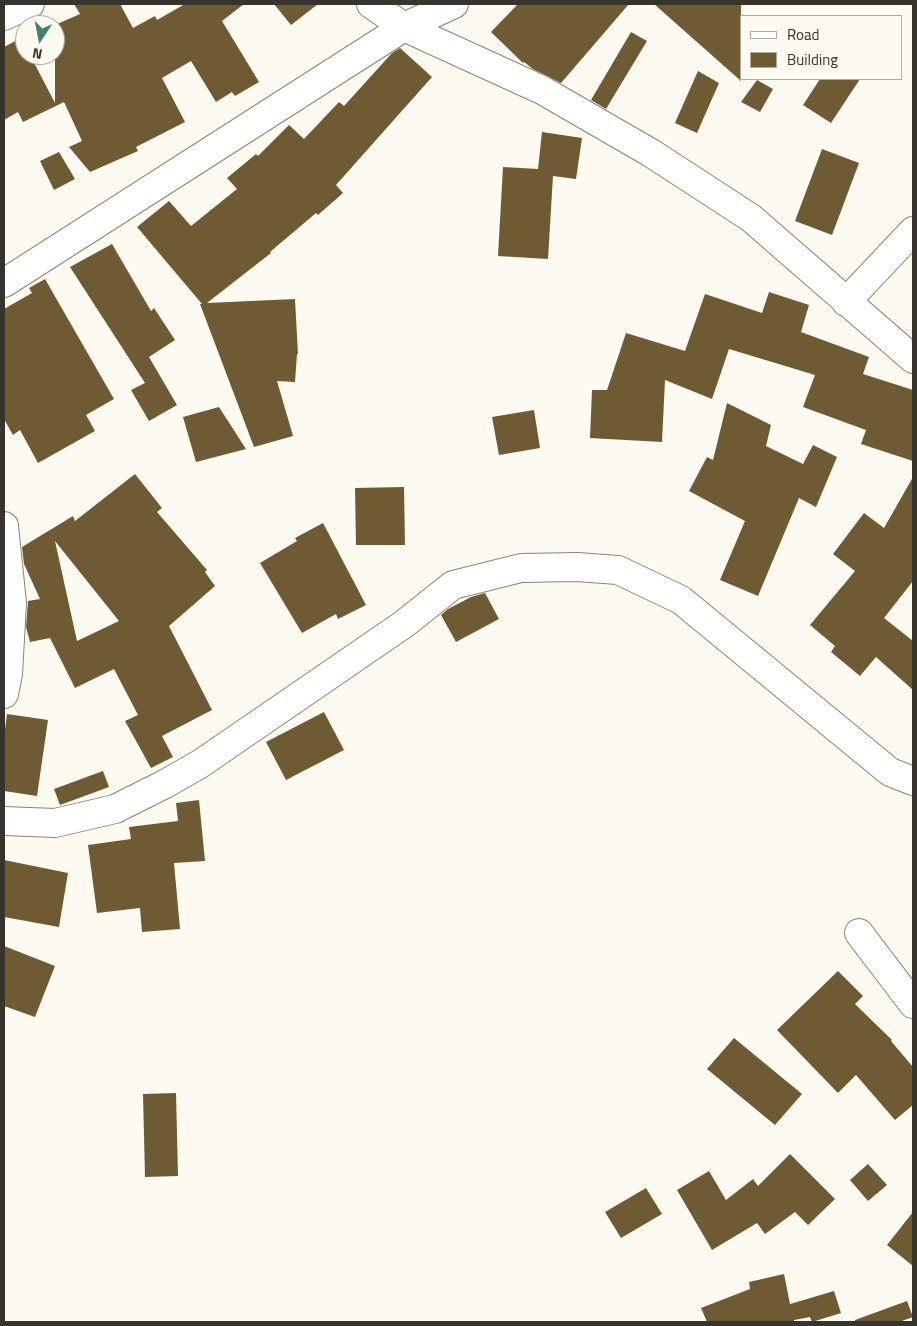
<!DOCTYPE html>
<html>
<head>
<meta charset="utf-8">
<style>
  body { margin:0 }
  #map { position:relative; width:917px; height:1326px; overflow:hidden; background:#fdfaf2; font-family:"Titillium Web",sans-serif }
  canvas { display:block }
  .frame { position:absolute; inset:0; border:5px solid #37342d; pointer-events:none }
  .legend { position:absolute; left:740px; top:15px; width:162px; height:65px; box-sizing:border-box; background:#fdfaf2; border:1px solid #aeaba3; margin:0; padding:6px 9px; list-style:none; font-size:15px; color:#37342d }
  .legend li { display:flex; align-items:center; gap:10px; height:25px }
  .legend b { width:25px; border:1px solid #aeaba3 }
  .north { position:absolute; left:15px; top:15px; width:50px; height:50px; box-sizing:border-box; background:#fdfaf2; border:1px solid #aeaba3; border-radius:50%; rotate:191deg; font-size:14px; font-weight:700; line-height:20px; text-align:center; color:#37342d }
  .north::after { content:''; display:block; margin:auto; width:18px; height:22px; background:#408274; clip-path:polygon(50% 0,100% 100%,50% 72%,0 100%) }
</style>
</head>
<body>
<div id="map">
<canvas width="917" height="1326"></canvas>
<div class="frame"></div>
<ul class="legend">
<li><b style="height:6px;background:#fff"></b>Road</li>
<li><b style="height:14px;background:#6e5b33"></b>Building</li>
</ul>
<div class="north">N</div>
</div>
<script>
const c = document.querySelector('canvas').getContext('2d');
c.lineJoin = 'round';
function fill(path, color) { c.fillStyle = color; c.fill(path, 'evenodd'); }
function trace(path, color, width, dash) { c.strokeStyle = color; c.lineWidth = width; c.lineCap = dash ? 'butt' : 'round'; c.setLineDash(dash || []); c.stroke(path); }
const building = new Path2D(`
  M 74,4 L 120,4 L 133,28 L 155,16 L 157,20 L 185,4 L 244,4 L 222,21 L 259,82 L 235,96 L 232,92 L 216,102 L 191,61 L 162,78 L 185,122 L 136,147 L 138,151 L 90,172 L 69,147 L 82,141 L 64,102 L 23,122 L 18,112 L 4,120 L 4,47 L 21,38 L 25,46 L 25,55 L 30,55 L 55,103 L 55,25 L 80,14 Z
  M 274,4 L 318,4 L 291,25 Z
  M 518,4 L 629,4 L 561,83 L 533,69 L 524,62 L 523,63 L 491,32 Z
  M 654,4 L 741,4 L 741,81 Z
  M 631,32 L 647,41 L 606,109 L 591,100 Z
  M 400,48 L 432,77 L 336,185 L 343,193 L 318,215 L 316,213 L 270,252 L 271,253 L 207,303 L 295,299 L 298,354 L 297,354 L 295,382 L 277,381 L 293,436 L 254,447 L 200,304 L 202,304 L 137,227 L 169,201 L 191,226 L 237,189 L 227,178 L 256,154 L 258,156 L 289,125 L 304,139 L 339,102 L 344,106 L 392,53 Z
  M 698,71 L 719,83 L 697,133 L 675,123 Z
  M 820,79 L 860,79 L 831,123 L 803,105 Z
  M 757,80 L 773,89 L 760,112 L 741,102 Z
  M 542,132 L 582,138 L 576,179 L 553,176 L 548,259 L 498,256 L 503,167 L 538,169 Z
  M 822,149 L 859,163 L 832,235 L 795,221 Z
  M 59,152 L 75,179 L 54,190 L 40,161 Z
  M 112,244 L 151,311 L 154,308 L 175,340 L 149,357 L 177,405 L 149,421 L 131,390 L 145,383 L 70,267 Z
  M 45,279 L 114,399 L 86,415 L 95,431 L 38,463 L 20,430 L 13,435 L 4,419 L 4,309 L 32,293 L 29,288 Z
  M 769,292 L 809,305 L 801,332 L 869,357 L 863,374 L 913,390 L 913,461 L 861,444 L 866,430 L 803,407 L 815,375 L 729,349 L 712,399 L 665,380 L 662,442 L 590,438 L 592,390 L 607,390 L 626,333 L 685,351 L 705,294 L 762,313 Z
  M 727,403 L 771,425 L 766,446 L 803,464 L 813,445 L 837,457 L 816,507 L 799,498 L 758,596 L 720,580 L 745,521 L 689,491 L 707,457 L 713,460 Z
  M 219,407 L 246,449 L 196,462 L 183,417 Z
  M 534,410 L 540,448 L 499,455 L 492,417 Z
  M 135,474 L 162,508 L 157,512 L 207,570 L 205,572 L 215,586 L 169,626 L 212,710 L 162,736 L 173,757 L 151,768 L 125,721 L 138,715 L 114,669 L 75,688 L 50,638 L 30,642 L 26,627 L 28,601 L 40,599 L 24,564 L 22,547 L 73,516 L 75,521 ZM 55,541 L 119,621 L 77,641 Z
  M 913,477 L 913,581 L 884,618 L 913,641 L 913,690 L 876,657 L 860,676 L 831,652 L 835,646 L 810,625 L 855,571 L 833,554 L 864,513 L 884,528 Z
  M 404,487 L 405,545 L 356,545 L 355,488 Z
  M 323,523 L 366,605 L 338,619 L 336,614 L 302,633 L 260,563 L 297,541 L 295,538 Z
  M 485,593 L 499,619 L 456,642 L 441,615 L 448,609 L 471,597 Z
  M 324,712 L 344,750 L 286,780 L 266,742 Z
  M 7,714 L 48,720 L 37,796 L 4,791 L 4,737 Z
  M 103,771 L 109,787 L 60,805 L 54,789 Z
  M 199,800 L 205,861 L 174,863 L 180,929 L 142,932 L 140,908 L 97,913 L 88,845 L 131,839 L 129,827 L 178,821 L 176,803 Z
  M 4,860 L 68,873 L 59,927 L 4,917 Z
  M 4,946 L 55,966 L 35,1017 L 4,1006 Z
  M 838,971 L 863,996 L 855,1004 L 892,1040 L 891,1041 L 913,1067 L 913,1105 L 895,1120 L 856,1075 L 838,1093 L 777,1030 Z
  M 734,1038 L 802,1094 L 775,1125 L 707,1069 Z
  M 176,1093 L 178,1176 L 145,1177 L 143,1094 Z
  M 790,1154 L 835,1199 L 808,1225 L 795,1212 L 765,1234 L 757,1223 L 712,1250 L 677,1190 L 709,1171 L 726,1200 L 753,1179 L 758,1186 Z
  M 868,1164 L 887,1185 L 868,1201 L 850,1180 Z
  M 646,1188 L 662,1214 L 621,1238 L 605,1212 Z
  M 913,1212 L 913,1266 L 887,1245 Z
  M 784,1274 L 790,1304 L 834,1291 L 841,1313 L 812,1322 L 810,1317 L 794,1320 L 794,1322 L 707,1322 L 701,1308 L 750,1289 L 749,1282 Z
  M 907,1301 L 913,1317 L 899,1322 L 855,1322 L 855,1320 Z`);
const minor = new Path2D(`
  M 371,4 L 404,27 L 542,90 L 651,153 L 751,218 L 913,359
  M 4,16 L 30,4
  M 4,283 L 404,27 L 454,4
  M 846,302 L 913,231
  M 4,526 L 12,603 L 8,674 L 4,694
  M 4,821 L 55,823 L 115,809 L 165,784 L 200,764 L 404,624 L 453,585 L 521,568 L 577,567 L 618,570 L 681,600 L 890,772 L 913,781
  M 859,933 L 913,1004`);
fill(building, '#6e5b33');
trace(minor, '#8c8474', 30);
trace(minor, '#fff', 28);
</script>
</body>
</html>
